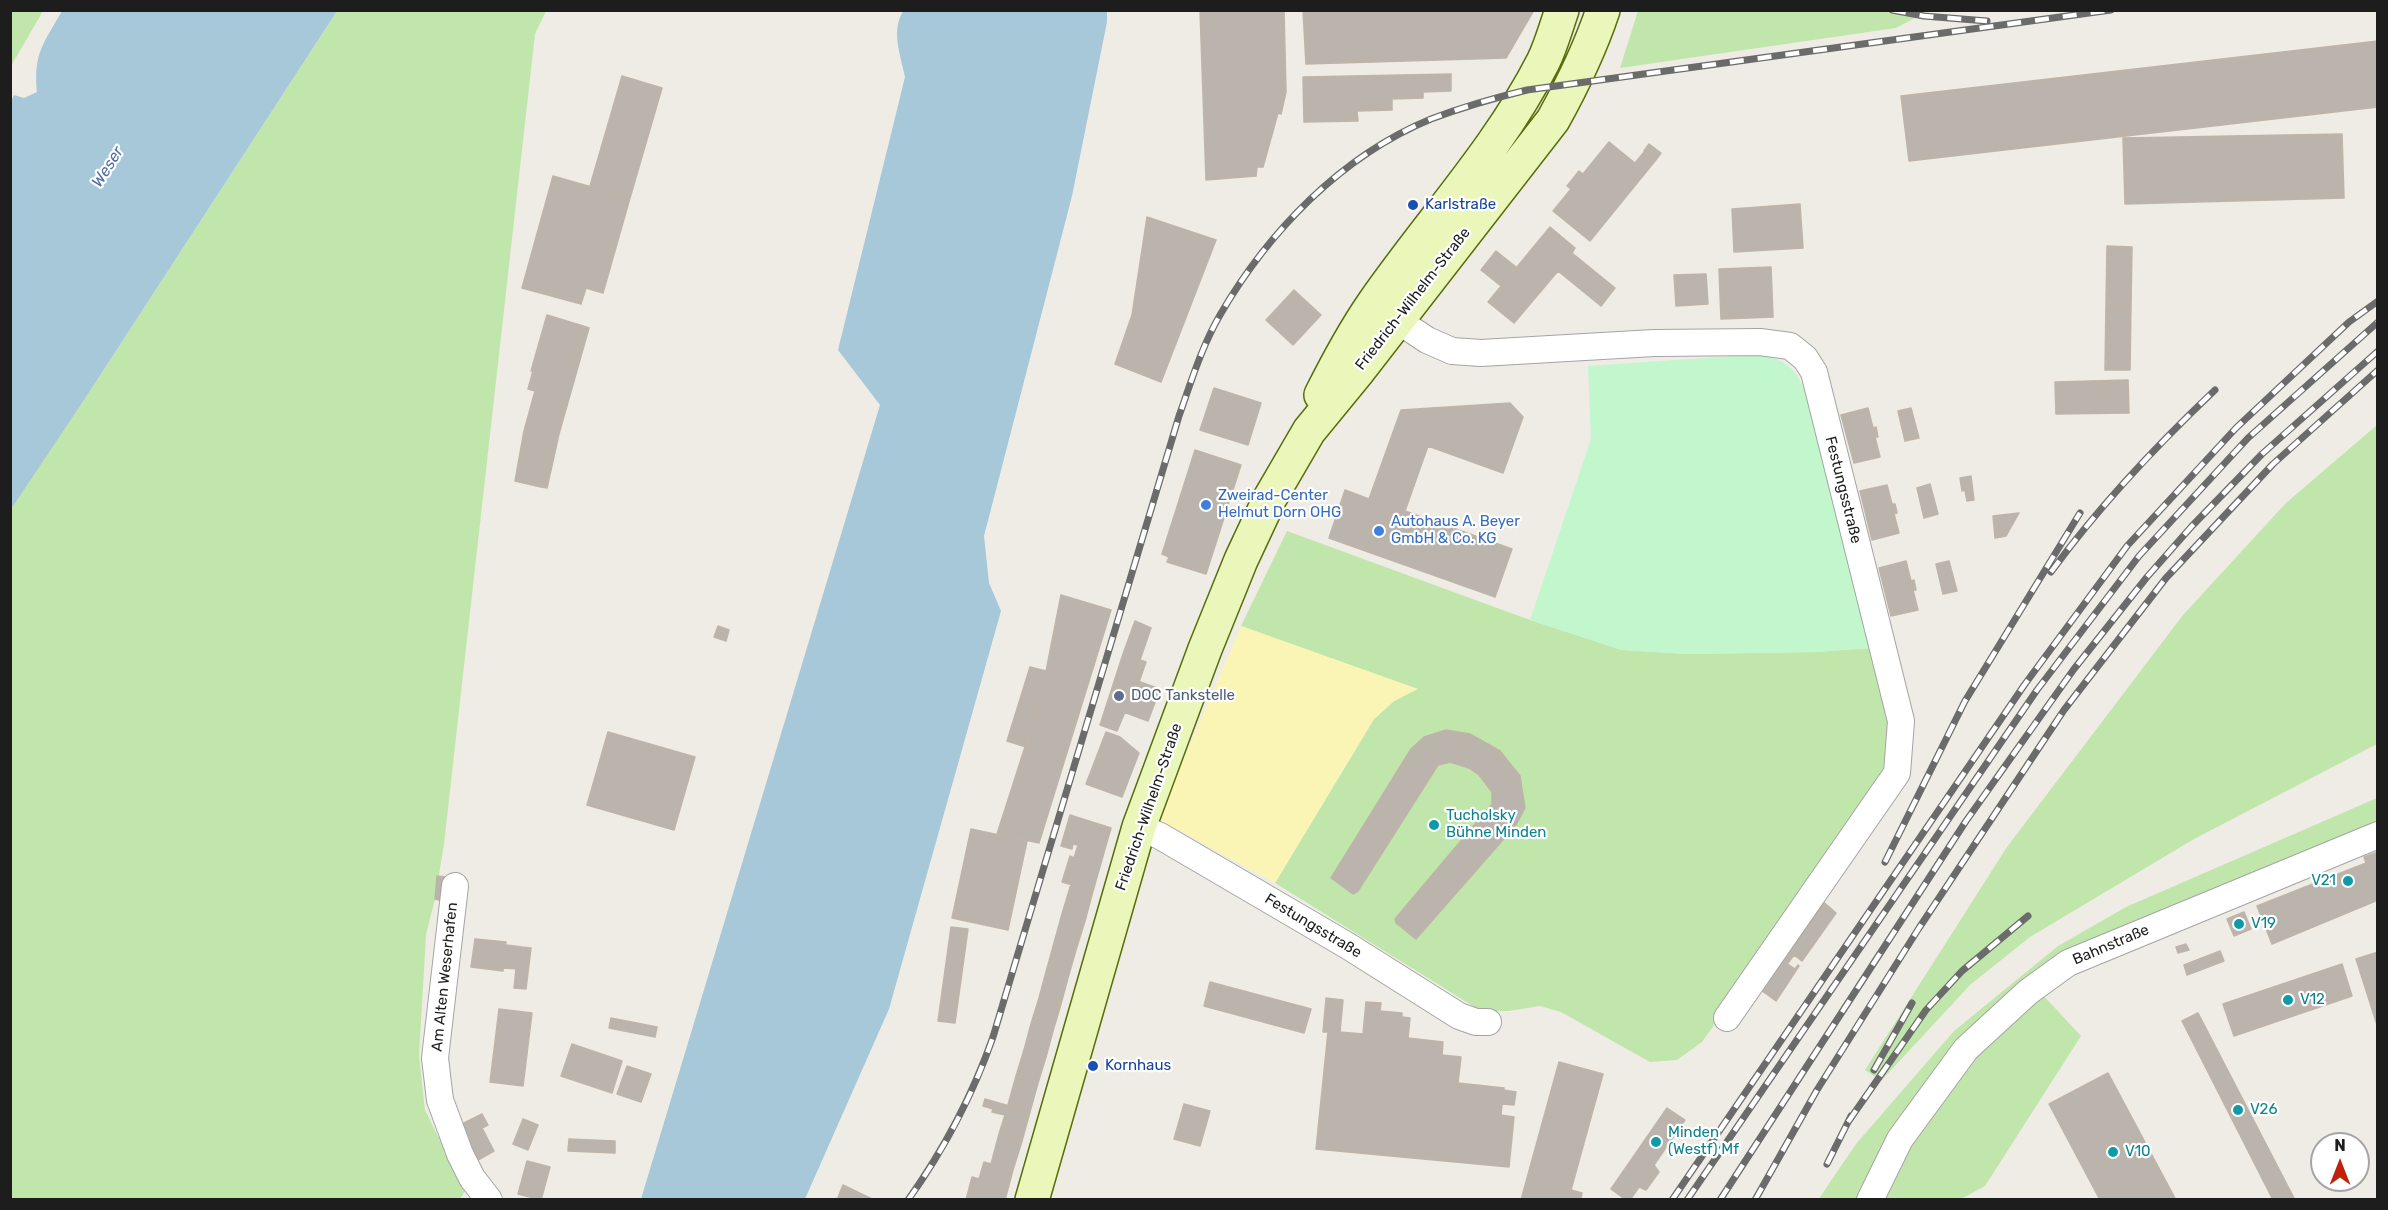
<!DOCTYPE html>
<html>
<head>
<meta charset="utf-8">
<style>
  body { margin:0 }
  #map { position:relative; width:2388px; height:1210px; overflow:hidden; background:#eeece4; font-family:Rubik,sans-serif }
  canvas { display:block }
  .frame { position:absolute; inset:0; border:12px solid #1d1d1d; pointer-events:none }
  .north { position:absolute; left:2310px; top:1132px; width:60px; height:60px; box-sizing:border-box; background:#fff; border:2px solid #a5a5a5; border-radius:50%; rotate:0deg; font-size:16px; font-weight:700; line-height:24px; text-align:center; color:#1d1d1d }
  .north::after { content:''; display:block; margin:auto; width:21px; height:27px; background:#c0210b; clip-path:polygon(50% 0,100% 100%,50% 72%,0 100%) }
</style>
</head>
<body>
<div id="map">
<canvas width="2388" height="1210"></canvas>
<div class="frame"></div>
<div class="north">N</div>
</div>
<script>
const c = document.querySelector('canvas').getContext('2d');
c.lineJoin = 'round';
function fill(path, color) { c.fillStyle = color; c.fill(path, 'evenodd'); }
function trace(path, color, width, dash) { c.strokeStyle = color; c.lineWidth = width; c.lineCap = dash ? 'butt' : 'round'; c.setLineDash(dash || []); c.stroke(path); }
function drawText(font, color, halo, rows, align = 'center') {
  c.font = font + ' Rubik,sans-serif'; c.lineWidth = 4.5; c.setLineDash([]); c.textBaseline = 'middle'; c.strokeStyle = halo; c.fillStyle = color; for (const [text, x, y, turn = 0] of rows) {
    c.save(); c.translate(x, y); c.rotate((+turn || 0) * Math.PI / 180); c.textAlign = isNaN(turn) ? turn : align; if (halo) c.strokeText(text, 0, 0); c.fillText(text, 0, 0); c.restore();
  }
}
const grass = new Path2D(`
  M 11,10 L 43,11 L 11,66 L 10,11 Z
  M 337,11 L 546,11 L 535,34 L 444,844 L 435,899 L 426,935 L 419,1056 L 425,1110 L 465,1191 L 460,1199 L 11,1199 L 10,507 L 86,397 Z
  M 1638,11 L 1638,10 L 1928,11 L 1896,28 L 1620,68 Z
  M 2377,425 L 2377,744 L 2194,839 L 2030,937 L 1970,985 L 1881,1081 L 1865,1070 L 2007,847 L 2183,615 L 2286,503 Z
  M 1287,531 L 1530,620 L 1622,650 L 1686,654 L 1815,652 L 1871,648 L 1891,721 L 1883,786 L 1702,1042 L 1677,1060 L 1650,1062 L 1561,1012 L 1540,1006 L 1509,1011 L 1481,1011 L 1275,883 L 1374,719 L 1394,701 L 1417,689 L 1241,626 Z
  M 2377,798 L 2377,827 L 2080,946 L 2042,994 L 2081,1036 L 1985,1186 L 1961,1199 L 1818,1200 L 1856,1144 L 1954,1031 L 2058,946 L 2126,907 Z`);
const sand = new Path2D(`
  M 1241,626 L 1418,689 L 1394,701 L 1374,719 L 1275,883 L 1158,819 Z`);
const park = new Path2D(`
  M 1763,354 C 1789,363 1796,369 1806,394 L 1871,648 L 1815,652 L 1686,654 L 1622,650 L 1530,620 L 1591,439 L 1588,366 Z`);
const water = new Path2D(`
  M 904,10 L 1107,11 L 1107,22 L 1072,196 L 984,536 L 989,583 L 1001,611 L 889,1009 L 805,1199 L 641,1199 L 880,405 L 838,350 L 905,77 C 901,56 890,30 904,10 Z
  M 62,11 L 337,11 L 86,397 L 11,509 L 11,101 L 14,95 L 24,98 L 37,92 C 33,53 44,43 62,11 Z`);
const building = new Path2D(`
  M 1200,10 L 1284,10 L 1286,92 L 1281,114 L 1278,113 L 1263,167 L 1257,167 L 1256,176 L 1206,180 Z
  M 1303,10 L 1534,10 L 1506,58 L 1306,64 Z
  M 2378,41 L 2378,107 L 1909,161 L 1901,96 Z
  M 1451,74 L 1451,91 L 1423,92 L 1423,98 L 1392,99 L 1392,110 L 1357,111 L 1358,121 L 1304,122 L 1303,77 Z
  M 622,76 L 662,88 L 630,198 L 590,186 Z
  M 2342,134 L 2344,198 L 2125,204 L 2123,138 Z
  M 1609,142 L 1635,163 L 1644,152 L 1655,161 L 1590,241 L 1553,211 L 1571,189 L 1567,186 L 1579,171 L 1583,174 Z
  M 1649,144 L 1661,153 L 1655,161 L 1644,151 Z
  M 553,176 L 630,198 L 603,293 L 586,288 L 581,304 L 522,288 Z
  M 1800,204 L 1803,248 L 1734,252 L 1732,209 Z
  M 1147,217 L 1216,240 L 1161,382 L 1115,364 L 1132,315 Z
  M 1550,227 L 1575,248 L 1572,253 L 1615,288 L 1601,306 L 1558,271 L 1514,323 L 1488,302 Z
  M 2107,246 L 2132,247 L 2131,305 L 2106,304 Z
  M 1496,251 L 1516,267 L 1501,286 L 1481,270 Z
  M 1771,267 L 1773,317 L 1721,319 L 1719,269 Z
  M 1706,274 L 1708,304 L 1676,306 L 1674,275 Z
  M 1294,290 L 1321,315 L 1293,345 L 1266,320 Z
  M 2106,304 L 2131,305 L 2130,370 L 2105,370 Z
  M 547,315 L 583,326 L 552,432 L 541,487 L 515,481 L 524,431 L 535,391 L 528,389 L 533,371 L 531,371 Z
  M 583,326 L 589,328 L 559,434 L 547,488 L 541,487 L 552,432 Z
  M 2128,380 L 2129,413 L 2056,414 L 2055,382 Z
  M 1214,388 L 1261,403 L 1248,445 L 1200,430 Z
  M 1510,403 L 1523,417 L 1503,473 L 1428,446 L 1405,511 L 1512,549 L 1495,597 L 1329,538 L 1345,490 L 1369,499 L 1401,410 Z
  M 1868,408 L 1873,428 L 1876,427 L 1878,437 L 1875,437 L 1880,457 L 1854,463 L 1841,415 Z
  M 1911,408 L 1919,438 L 1905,441 L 1898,411 Z
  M 1195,450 L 1241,465 L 1206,574 L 1167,562 L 1169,557 L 1162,554 Z
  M 1971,476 L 1974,500 L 1967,501 L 1965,490 L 1962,491 L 1960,478 Z
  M 1930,484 L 1938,514 L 1924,518 L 1917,488 Z
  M 1887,485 L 1892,504 L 1895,504 L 1897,513 L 1894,514 L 1899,533 L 1872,540 L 1860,491 Z
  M 2019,513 L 2006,536 L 1995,538 L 1993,516 Z
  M 1906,561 L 1911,581 L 1914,580 L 1916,590 L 1913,590 L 1918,610 L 1891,616 L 1879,568 Z
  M 1949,561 L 1957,591 L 1943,594 L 1936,564 Z
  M 1061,595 L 1111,610 L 1039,843 L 997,834 L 1041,697 Z
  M 1135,621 L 1151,628 L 1140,660 L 1123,654 Z
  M 718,626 L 729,630 L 726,641 L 714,637 Z
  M 1123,654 L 1146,662 L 1139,682 L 1132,679 L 1121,711 L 1125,712 L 1117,731 L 1100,725 Z
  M 1030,667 L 1046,671 L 1041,697 L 1026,747 L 1007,741 Z
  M 1132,679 L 1160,689 L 1148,721 L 1121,711 Z
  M 1446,730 L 1470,734 L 1500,751 L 1520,776 L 1525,808 L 1516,825 L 1416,939 L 1396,923 L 1395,919 L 1492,804 L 1492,792 L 1479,775 L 1469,768 L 1450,762 L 1438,765 L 1358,891 L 1353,894 L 1331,878 L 1411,749 L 1424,737 Z
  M 608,732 L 695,757 L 674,830 L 587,805 Z
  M 1106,732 L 1120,737 L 1139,753 L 1122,797 L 1086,784 Z
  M 1070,815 L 1111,828 L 1093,891 L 1062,882 L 1070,856 L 1074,858 L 1078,845 L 1073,844 L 1072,849 L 1061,846 Z
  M 971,829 L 1027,841 L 1008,930 L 952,918 Z
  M 2378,852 L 2378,900 L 2272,944 L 2257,906 L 2366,863 L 2364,857 Z
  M 437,876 L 446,877 L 443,901 L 435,899 Z
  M 1071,884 L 1093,891 L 1085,921 L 1062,914 Z
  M 1820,899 L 1836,913 L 1802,961 L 1794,955 L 1788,963 L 1779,958 Z
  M 2244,912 L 2251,929 L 2234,936 L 2227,919 Z
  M 1062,914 L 1085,921 L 1076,950 L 1054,943 Z
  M 951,927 L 968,929 L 955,1023 L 938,1021 Z
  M 475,939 L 506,942 L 503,971 L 471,967 Z
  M 1054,943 L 1076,950 L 1068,978 L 1046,972 Z
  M 2186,944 L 2189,950 L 2178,953 L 2176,947 Z
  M 506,945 L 522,947 L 520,969 L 503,968 Z
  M 522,947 L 531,948 L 526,989 L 514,988 L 516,969 L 520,969 Z
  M 2220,951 L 2224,961 L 2187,975 L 2184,965 Z
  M 2378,952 L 2378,1028 L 2356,959 Z
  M 1779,958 L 1795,969 L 1798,965 L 1799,966 L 1776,1001 L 1758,988 Z
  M 2342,964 L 2352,996 L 2234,1036 L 2223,1004 Z
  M 1046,972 L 1068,978 L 1061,1004 L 1039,998 Z
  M 1210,982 L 1311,1009 L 1304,1033 L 1204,1006 Z
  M 1039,998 L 1061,1004 L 1053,1031 L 1031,1024 Z
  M 1326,998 L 1343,1000 L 1340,1032 L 1363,1034 L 1366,1002 L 1381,1003 L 1380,1011 L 1402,1013 L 1402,1017 L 1410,1018 L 1408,1038 L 1443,1042 L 1442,1055 L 1461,1057 L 1458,1083 L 1504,1088 L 1504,1090 L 1516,1092 L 1514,1105 L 1502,1104 L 1501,1115 L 1514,1117 L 1509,1167 L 1316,1149 L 1328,1032 L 1323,1032 Z
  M 499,1009 L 532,1013 L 523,1086 L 490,1082 Z
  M 2198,1013 L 2295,1200 L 2273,1200 L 2182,1021 Z
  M 611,1018 L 657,1027 L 655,1037 L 609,1028 Z
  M 1031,1024 L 1053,1031 L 1046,1057 L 1024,1050 Z
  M 572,1044 L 622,1061 L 612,1093 L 561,1076 Z
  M 1024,1050 L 1046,1057 L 1038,1083 L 1016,1076 Z
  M 1559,1062 L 1603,1074 L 1571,1190 L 1582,1193 L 1581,1200 L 1521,1200 Z
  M 627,1066 L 651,1074 L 641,1102 L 617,1094 Z
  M 2108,1073 L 2176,1200 L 2100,1200 L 2049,1104 Z
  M 1016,1076 L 1038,1083 L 1030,1112 L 1008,1105 Z
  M 985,1099 L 1030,1112 L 1022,1141 L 999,1134 L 1005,1115 L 992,1112 L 993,1109 L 983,1106 Z
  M 1184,1104 L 1210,1111 L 1200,1146 L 1174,1139 Z
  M 1667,1108 L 1685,1120 L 1654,1165 L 1659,1172 L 1646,1190 L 1639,1187 L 1630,1200 L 1626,1200 L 1611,1189 Z
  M 482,1114 L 488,1125 L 482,1128 L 494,1151 L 478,1160 L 460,1125 Z
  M 523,1119 L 538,1125 L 528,1150 L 513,1144 Z
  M 999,1134 L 1022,1141 L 1013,1170 L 991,1164 Z
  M 569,1139 L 615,1141 L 615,1153 L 568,1151 Z
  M 527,1161 L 550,1167 L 541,1200 L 518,1194 Z
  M 984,1162 L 1013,1170 L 1005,1200 L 966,1200 L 972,1177 L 979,1179 Z
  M 843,1185 L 874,1200 L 837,1200 Z`);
const minor = new Path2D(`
  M 1382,310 L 1427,340 L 1452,351 L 1481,353 L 1654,343 L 1760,342 L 1790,346 L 1805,358 L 1814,372 L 1901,721 L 1897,773 L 1727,1018
  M 1139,827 L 1160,836 L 1348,946 L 1459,1016 L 1476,1022 L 1488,1022
  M 455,886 L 435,1058 L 440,1100 L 460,1154 L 472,1178 L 489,1200
  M 1870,1200 L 1900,1139 L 1966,1049 L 2028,992 L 2068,963 L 2378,835`);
const secondary = new Path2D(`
  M 1321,395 C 1337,363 1353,333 1373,304 C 1429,223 1498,150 1543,62 C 1551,46 1556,27 1562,10
  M 1032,1200 L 1139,827 L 1205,649 L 1241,560 L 1270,498 L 1309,431 L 1359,370 L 1553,120 C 1573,84 1590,49 1603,10`);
const rail = new Path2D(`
  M 1892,10 L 1924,16 L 1987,21
  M 2051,572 C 2097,509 2158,444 2215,390
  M 1885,862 L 1965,701 L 2080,513
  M 1874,1070 L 1912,1003
  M 1848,1122 L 1926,1010 L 1962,971 L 2028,916
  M 1827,1164 L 1851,1116
  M 908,1200 C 945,1148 972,1097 993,1037 L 1179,416 C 1191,382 1202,346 1220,315 C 1268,232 1341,156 1431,119 C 1463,107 1494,98 1527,90 L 2111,10
  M 1672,1200 L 2025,684 L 2127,546 L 2236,428 L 2349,322 L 2378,301
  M 1687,1200 L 2037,690 L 2139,556 L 2248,438 L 2378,322
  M 1720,1200 L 1966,821 L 2074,669 L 2147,577 L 2192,526 L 2262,454 L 2378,351
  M 1755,1200 L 1817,1090 L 1919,928 L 2064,710 L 2166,578 L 2273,464 L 2378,370`);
const markers = [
  [1413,205,6,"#1a4fb4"],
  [1206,505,6,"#3f7fe0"],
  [1379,531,6,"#3f7fe0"],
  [1119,696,6,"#5c6f8a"],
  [1434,825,6,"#0f9aa8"],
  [2348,881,6,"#0f9aa8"],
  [2239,924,6,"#0f9aa8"],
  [2288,1000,6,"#0f9aa8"],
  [1093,1066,6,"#1a4fb4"],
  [2238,1110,6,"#0f9aa8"],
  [1656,1142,6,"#0f9aa8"],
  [2113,1152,6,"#0f9aa8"]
];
const transitNames = [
  ["Karlstraße",1425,205],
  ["Kornhaus",1105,1066]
];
const streetNames = [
  ["Friedrich-Wilhelm-Straße",1413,299,-52],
  ["Festungsstraße",1843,490,76],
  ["Friedrich-Wilhelm-Straße",1149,807,-71],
  ["Festungsstraße",1313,926,31],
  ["Bahnstraße",2111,945,-23],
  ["Am Alten Weserhafen",445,977,-84]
];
const shopNames = [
  ["Zweirad-Center",1218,496],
  ["Helmut Dorn OHG",1218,513],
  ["Autohaus A. Beyer",1391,522],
  ["GmbH & Co. KG",1391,539]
];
const serviceNames = [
  ["DOC Tankstelle",1131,696]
];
const cultureNames = [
  ["Tucholsky",1446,816],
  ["Bühne Minden",1446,833],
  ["V21",2336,881,"right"],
  ["V19",2251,924],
  ["V12",2300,1000],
  ["V26",2250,1110],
  ["Minden",1668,1133],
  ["(Westf) Mf",1668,1150],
  ["V10",2125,1152]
];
const waterNames = [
  ["Weser",108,167,-58]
];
fill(grass, '#c1e6ac');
fill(sand, '#fbf5b5');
fill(park, '#c2f6cd');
fill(water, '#a6c8d9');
fill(building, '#bab4ad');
trace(building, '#bfb4a7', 1.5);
trace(minor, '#a4a4a4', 28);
trace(secondary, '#576e0b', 36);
trace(minor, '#fff', 26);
trace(secondary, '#ebf6ba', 33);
trace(rail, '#6b6b6b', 7);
trace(rail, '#fff', 4.5, [14]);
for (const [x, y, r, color] of markers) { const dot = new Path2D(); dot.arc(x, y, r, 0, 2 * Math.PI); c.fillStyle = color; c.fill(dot); trace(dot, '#fff', 2); }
drawText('15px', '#164399', '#fff', transitNames, 'left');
drawText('15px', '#1d1d1d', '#fff', streetNames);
drawText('15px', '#366cbe', '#fff', shopNames, 'left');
drawText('15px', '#4e5e75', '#fff', serviceNames, 'left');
drawText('15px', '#0d838f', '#fff', cultureNames, 'left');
drawText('italic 16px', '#4f70a7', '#fff', waterNames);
</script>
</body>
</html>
